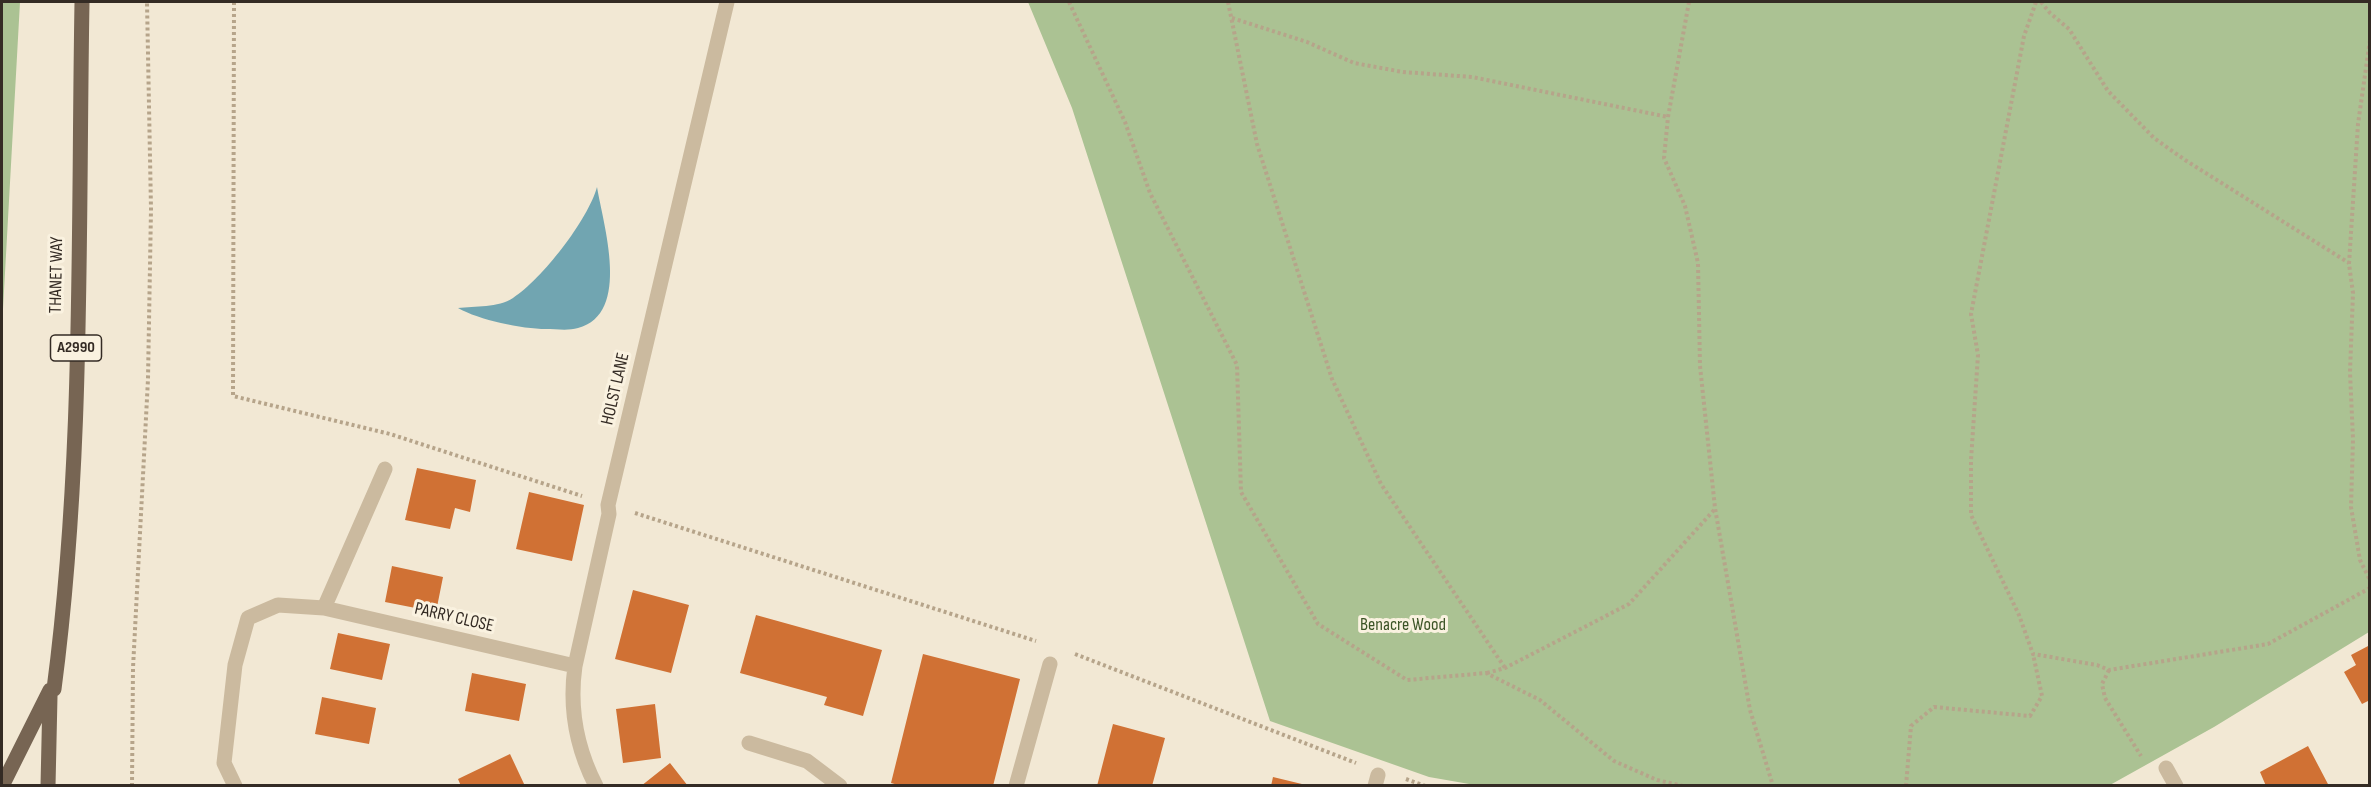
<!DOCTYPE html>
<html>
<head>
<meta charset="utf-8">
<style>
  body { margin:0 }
  #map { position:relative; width:2371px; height:787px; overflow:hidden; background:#f2e8d4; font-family:"Sofia Sans Condensed",sans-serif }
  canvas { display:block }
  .frame { position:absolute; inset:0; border:3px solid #342b24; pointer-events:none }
</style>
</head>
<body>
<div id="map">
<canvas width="2371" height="787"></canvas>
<div class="frame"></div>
</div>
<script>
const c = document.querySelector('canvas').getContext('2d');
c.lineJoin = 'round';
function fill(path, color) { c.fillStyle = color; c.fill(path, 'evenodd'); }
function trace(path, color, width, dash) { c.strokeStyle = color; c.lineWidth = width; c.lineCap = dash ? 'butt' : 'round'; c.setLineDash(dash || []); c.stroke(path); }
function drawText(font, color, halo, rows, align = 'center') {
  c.font = font + ' "Sofia Sans Condensed",sans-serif'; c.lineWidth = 6; c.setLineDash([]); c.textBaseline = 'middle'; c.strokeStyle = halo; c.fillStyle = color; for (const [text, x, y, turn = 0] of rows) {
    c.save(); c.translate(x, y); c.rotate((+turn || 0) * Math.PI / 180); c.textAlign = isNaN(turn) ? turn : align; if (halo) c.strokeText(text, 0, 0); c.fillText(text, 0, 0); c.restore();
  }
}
const green = new Path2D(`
  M 2,2 L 20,2 L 2,327 Z
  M 1028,2 L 2369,2 L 2369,632 L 2214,727 L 2110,785 L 1475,785 L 1429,777 L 1270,721 L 1072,108 Z`);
const water = new Path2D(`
  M 597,187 C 603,224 632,314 578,328 C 568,331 556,329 546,329 C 522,329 479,320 458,308 C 475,306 498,308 513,298 C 542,279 588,220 597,187 Z`);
const building = new Path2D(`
  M 417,468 L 476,480 L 470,512 L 455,508 L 450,529 L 405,520 Z
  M 529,492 L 584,505 L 572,561 L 516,549 Z
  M 392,566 L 443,577 L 436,612 L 385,602 Z
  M 633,590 L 689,605 L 671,673 L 615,659 Z
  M 756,615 L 882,650 L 863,716 L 824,705 L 827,697 L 740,673 Z
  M 338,633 L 390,644 L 382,680 L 330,669 Z
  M 2370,645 L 2370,700 L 2362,704 L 2344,672 L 2356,665 L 2351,655 Z
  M 923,654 L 1020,679 L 993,786 L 902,786 L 891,783 Z
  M 472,673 L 526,684 L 519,721 L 465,711 Z
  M 322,697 L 376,708 L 369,744 L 315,734 Z
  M 655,704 L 661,758 L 623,763 L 616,709 Z
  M 1113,724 L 1165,738 L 1152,786 L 1097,786 Z
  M 2308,746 L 2329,786 L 2266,786 L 2260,772 Z
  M 510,754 L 525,786 L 461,786 L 458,779 Z
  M 670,763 L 688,786 L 641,786 Z
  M 1273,777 L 1306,785 L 1306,786 L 1271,786 Z`);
const path = new Path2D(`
  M 234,2 L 233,396 L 390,434 L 582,496
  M 1069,2 L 1125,122 L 1150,193 L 1237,365 L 1241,492 L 1318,624 L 1407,680 L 1486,673 L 1540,700 L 1614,761 L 1657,780 L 1683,786
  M 1228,2 L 1257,144 L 1332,379 L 1381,484 L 1505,668
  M 1689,2 L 1668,117 L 1664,158 L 1685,206 L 1698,263 L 1700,366 L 1715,508 L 1750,710 L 1773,786
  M 2036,2 L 2024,36 L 1971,314 L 1978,355 L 1971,460 L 1971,515 L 2019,615 L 2033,654 L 2097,665 L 2109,670 L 2268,644 L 2370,588
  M 2041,2 L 2050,13 L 2069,29 L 2108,91 L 2154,138 L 2185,160 L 2349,263
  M 1232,18 L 1307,42 L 1354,63 L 1403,72 L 1472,77 L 1668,117
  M 2370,40 L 2358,124 L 2349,264 L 2353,293 L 2350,372 L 2353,439 L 2351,507 L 2360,560 L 2370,580
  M 635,513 L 1036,641
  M 1075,654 L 1356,763
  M 2109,670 L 2102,684 L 2105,698 L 2141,756
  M 1487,673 L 1505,668 L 1629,604 L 1715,509
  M 1406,779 L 1425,786
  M 132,786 L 133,668 L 148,379 L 151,209 L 147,2
  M 1906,786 L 1911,726 L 1934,707 L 2030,716 L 2042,696 L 2033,654`);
const service = new Path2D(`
  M 749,743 L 807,761 L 840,786`);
const minor = new Path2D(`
  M 324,608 L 385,469
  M 2166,768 L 2176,786
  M 235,786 L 224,763 L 235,665 L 248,618 L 278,605 L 324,608 L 575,666
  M 596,786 C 577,749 569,708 575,666 L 609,514 L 608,505 L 727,2
  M 1016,786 L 1050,664
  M 1375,786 L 1378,775`);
const primary = new Path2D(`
  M 2,786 L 50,690 L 54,689 C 84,461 78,230 82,2
  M 48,786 L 50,696`);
const shields = [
  [76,348,51]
];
const shieldNames = [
  ["A2990",76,348]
];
const streetNames = [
  ["THANET WAY",57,275,-89],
  ["HOLST LANE",616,389,-77],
  ["PARRY CLOSE",454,618,13]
];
const parkNames = [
  ["Benacre Wood",1403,625]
];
fill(green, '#abc293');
fill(water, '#71a5b1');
fill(building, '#d07134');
trace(path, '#b6a48a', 4, [3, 3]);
trace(service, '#cbba9f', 15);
trace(minor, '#cbba9f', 15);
trace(primary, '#776553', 15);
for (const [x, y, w] of shields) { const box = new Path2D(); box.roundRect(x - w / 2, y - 13, w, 26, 4.5); c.fillStyle = '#faf2e0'; c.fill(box); trace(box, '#342b24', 1.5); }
drawText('bold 16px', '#342b24', null, shieldNames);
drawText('18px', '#342b24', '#faf2e0', streetNames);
drawText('18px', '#3c5426', '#faf2e0', parkNames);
</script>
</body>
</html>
